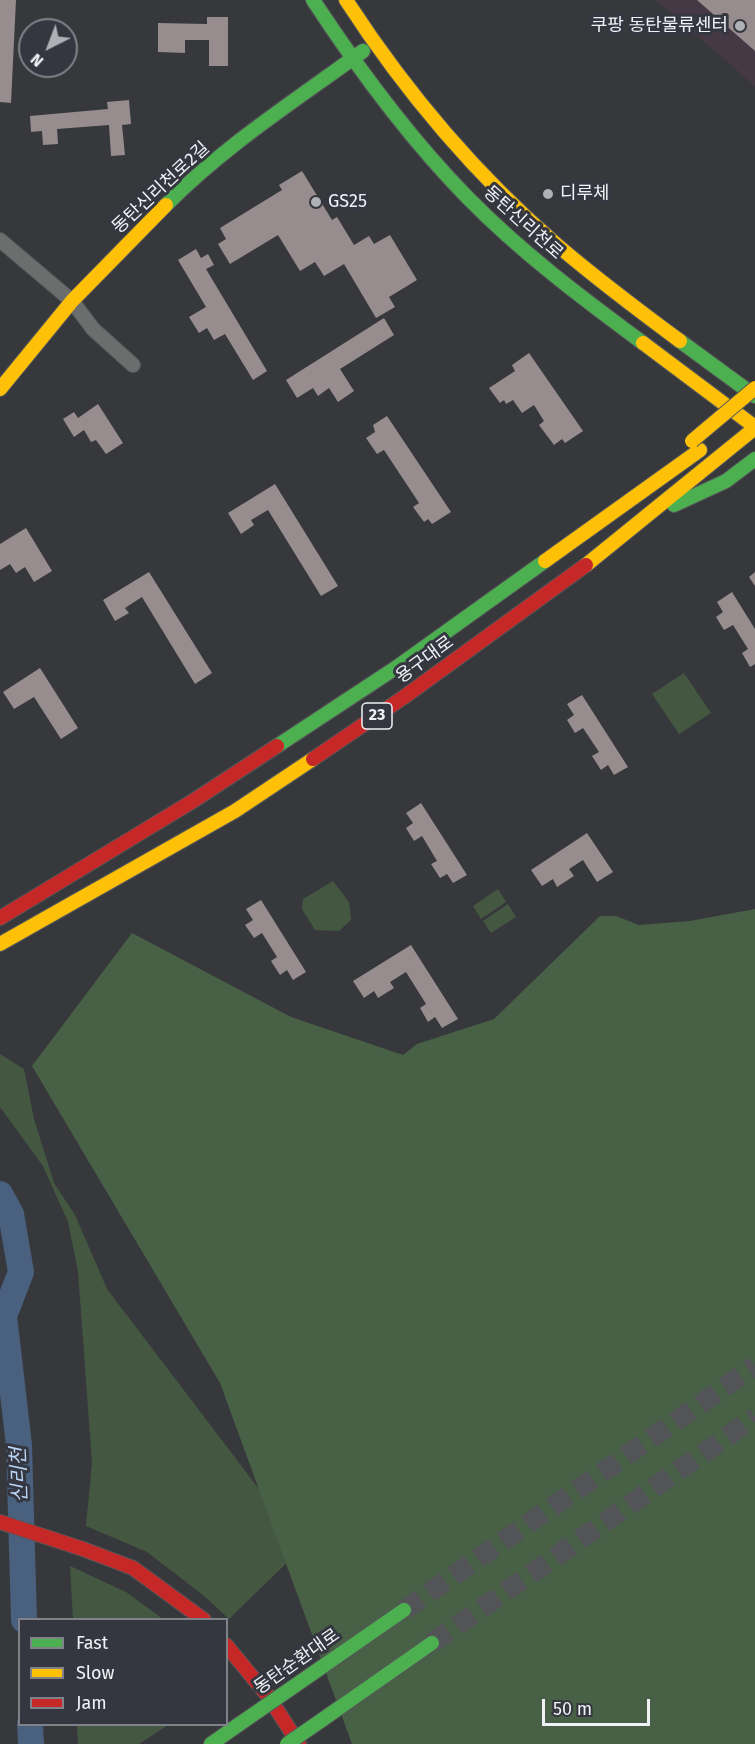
<!DOCTYPE html>
<html>
<head>
<meta charset="utf-8">
<style>
  body { margin:0 }
  #map { position:relative; width:755px; height:1744px; overflow:hidden; background:#37383c; font-family:"Fira Sans",sans-serif }
  canvas { display:block }
  .legend { position:absolute; left:18px; top:1618px; width:210px; height:108px; box-sizing:border-box; background:#34373f; border:2px solid #7f8289; margin:0; padding:8px 10px; list-style:none; font-size:18px; color:#f0f2f7 }
  .legend li { display:flex; align-items:center; gap:12px; height:30px }
  .legend b { width:30px; border:2px solid #7f8289 }
  .north { position:absolute; left:18px; top:18px; width:60px; height:60px; box-sizing:border-box; background:#34373f; border:2px solid #7f8289; border-radius:50%; rotate:222deg; font-size:16px; font-weight:700; line-height:24px; text-align:center; color:#f0f2f7 }
  .north::after { content:''; display:block; margin:auto; width:21px; height:27px; background:#afb1b6; clip-path:polygon(50% 0,100% 100%,50% 72%,0 100%) }
  .scale { position:absolute; left:542px; top:1699px; width:108px; height:27px; box-sizing:border-box; border:3px solid #f0f2f7; border-top:0; padding-left:8px; font-size:18px; line-height:21px; white-space:nowrap; color:#f0f2f7; -webkit-text-stroke:4px #34373f; paint-order:stroke }
</style>
</head>
<body>
<div id="map">
<canvas width="755" height="1744"></canvas>
<ul class="legend">
<li><b style="height:8px;background:#4caf50"></b>Fast</li>
<li><b style="height:8px;background:#ffc107"></b>Slow</li>
<li><b style="height:8px;background:#c62828"></b>Jam</li>
</ul>
<div class="north">N</div>
<div class="scale">50 m</div>
</div>
<script>
const c = document.querySelector('canvas').getContext('2d');
c.lineJoin = 'round';
function fill(path, color) { c.fillStyle = color; c.fill(path, 'evenodd'); }
function trace(path, color, width, dash) { c.strokeStyle = color; c.lineWidth = width; c.lineCap = dash ? 'butt' : 'round'; c.setLineDash(dash || []); c.stroke(path); }
function drawText(font, color, halo, rows, align = 'center') {
  c.font = font + ' "Fira Sans","Noto Sans KR",sans-serif'; c.lineWidth = 6; c.setLineDash([]); c.textBaseline = 'middle'; c.strokeStyle = halo; c.fillStyle = color; for (const [text, x, y, turn = 0] of rows) {
    c.save(); c.translate(x, y); c.rotate((+turn || 0) * Math.PI / 180); c.textAlign = isNaN(turn) ? turn : align; if (halo) c.strokeText(text, 0, 0); c.fillText(text, 0, 0); c.restore();
  }
}
const industrial = new Path2D(`
  M 656,0 L 755,0 L 755,86 Z`);
const green = new Path2D(`
  M 684,673 L 711,713 L 679,734 L 652,694 Z
  M 333,881 L 349,902 L 351,920 L 339,931 L 315,930 L 302,909 L 303,899 Z
  M 498,889 L 506,902 L 481,919 L 473,906 Z
  M 508,904 L 516,917 L 491,933 L 483,921 Z
  M 0,1054 L 24,1069 L 34,1119 L 54,1183 L 75,1215 L 107,1289 L 303,1547 L 229,1619 L 203,1595 L 147,1552 L 86,1526 L 92,1463 L 78,1271 L 68,1222 L 43,1166 L 0,1107 Z
  M 70,1566 L 126,1592 L 163,1619 L 73,1619 Z
  M 77,1725 L 77,1724 L 168,1725 L 139,1744 L 78,1744 Z`);
const forest = new Path2D(`
  M 755,909 L 755,1744 L 352,1744 L 220,1383 L 32,1066 L 132,933 L 291,1017 L 403,1055 L 417,1044 L 494,1019 L 600,916 L 616,916 L 639,925 L 690,921 Z`);
const river = new Path2D(`
  M 0,1194 L 11,1214 L 21,1272 L 4,1316 L 19,1445 L 24,1620
  M 30,1724 L 31,1744`);
const building = new Path2D(`
  M 0,0 L 16,0 L 11,103 L 0,102 Z
  M 697,0 L 755,0 L 755,51 Z
  M 207,17 L 228,17 L 228,66 L 209,66 L 209,40 L 185,40 L 185,53 L 158,52 L 158,23 L 207,24 Z
  M 129,100 L 131,124 L 122,125 L 125,155 L 111,156 L 109,125 L 57,129 L 58,144 L 43,145 L 42,131 L 31,132 L 30,116 L 108,109 L 107,102 Z
  M 302,171 L 332,220 L 337,217 L 354,245 L 369,236 L 374,244 L 390,235 L 417,280 L 389,297 L 395,307 L 376,318 L 344,264 L 324,276 L 315,262 L 300,271 L 278,235 L 230,264 L 218,244 L 226,239 L 220,228 L 282,190 L 279,185 Z
  M 196,249 L 201,258 L 208,254 L 214,265 L 206,269 L 267,371 L 253,380 L 225,334 L 214,340 L 207,328 L 199,333 L 189,317 L 206,307 L 178,260 Z
  M 384,318 L 394,335 L 340,369 L 354,391 L 338,402 L 329,388 L 318,396 L 313,388 L 297,398 L 286,380 Z
  M 529,353 L 583,431 L 565,443 L 562,439 L 554,445 L 539,425 L 544,421 L 534,405 L 522,413 L 513,400 L 506,404 L 504,400 L 500,403 L 489,388 L 515,371 L 512,365 Z
  M 98,404 L 123,443 L 106,454 L 96,440 L 91,442 L 84,430 L 74,437 L 63,419 L 74,412 L 78,418 Z
  M 387,416 L 451,512 L 432,524 L 428,519 L 424,522 L 413,507 L 419,503 L 384,450 L 377,454 L 366,438 L 375,432 L 373,425 Z
  M 275,484 L 338,586 L 321,596 L 268,510 L 251,520 L 254,525 L 241,534 L 228,513 Z
  M 26,528 L 52,571 L 34,582 L 25,567 L 16,573 L 10,564 L 0,570 L 0,544 Z
  M 149,572 L 212,673 L 195,684 L 142,597 L 125,608 L 129,613 L 115,621 L 103,600 Z
  M 755,572 L 755,586 L 749,577 Z
  M 732,592 L 755,629 L 755,664 L 750,667 L 742,653 L 748,649 L 733,625 L 724,630 L 716,617 L 723,612 L 717,602 Z
  M 40,668 L 78,728 L 61,739 L 34,697 L 14,709 L 3,692 Z
  M 582,695 L 628,767 L 614,775 L 608,765 L 601,770 L 592,756 L 599,752 L 583,728 L 575,733 L 567,720 L 574,715 L 567,704 Z
  M 421,803 L 467,875 L 453,883 L 447,874 L 440,878 L 431,864 L 437,861 L 422,836 L 414,841 L 406,828 L 413,823 L 406,813 Z
  M 587,833 L 613,872 L 597,882 L 583,860 L 569,869 L 574,876 L 557,887 L 553,879 L 542,886 L 531,870 Z
  M 261,900 L 306,972 L 293,980 L 287,970 L 280,975 L 271,961 L 277,957 L 262,933 L 254,938 L 245,925 L 253,920 L 246,909 Z
  M 411,945 L 458,1019 L 442,1028 L 435,1017 L 428,1022 L 420,1008 L 426,1004 L 406,972 L 390,982 L 394,988 L 378,998 L 374,991 L 364,998 L 353,981 Z`);
const secondaryTunnel = new Path2D(`
  M 404,1610 L 755,1366
  M 432,1643 L 755,1417`);
const street = new Path2D(`
  M 0,240 L 72,301 L 93,329 L 133,365`);
const fast = new Path2D(`
  M 313,0 C 359,70 409,138 468,198 C 521,252 582,298 643,343
  M 166,205 C 224,146 296,100 363,51
  M 680,341 L 755,396
  M 674,505 L 726,481 L 755,459
  M 277,746 L 397,667 L 545,561
  M 293,1687 L 404,1610
  M 319,1722 L 432,1643
  M 211,1744 L 238,1725`);
const slow = new Path2D(`
  M 346,0 C 405,91 475,174 557,245 C 597,279 638,310 680,341
  M 643,343 L 755,427
  M 0,389 L 72,301 L 166,205
  M 545,561 L 700,450
  M 586,565 L 755,428
  M 0,944 L 235,811 L 313,759`);
const jam = new Path2D(`
  M 313,759 L 404,697 L 586,565
  M 0,918 L 193,801 L 277,746
  M 0,1522 L 83,1549 L 133,1568 L 204,1620
  M 226,1645 L 268,1696 L 299,1744`);
const fastBridge = new Path2D(`
  M 238,1725 L 293,1687
  M 287,1744 L 319,1722`);
const slowBridge = new Path2D(`
  M 692,441 L 755,388`);
const markers = [
  [740,26,6,"#afb1b6"],
  [548,194,6,"#afb1b6"],
  [316,202,6,"#afb1b6"]
];
const shields = [
  [377,716,30]
];
const shieldNames = [
  ["23",377,716]
];
const poiNames = [
  ["쿠팡 동탄물류센터",728,26,"right"],
  ["디루체",560,194],
  ["GS25",328,202]
];
const streetNames = [
  ["동탄신리천로2길",161,188,-43],
  ["동탄신리천로",523,223,42],
  ["용구대로",425,660,-36],
  ["동탄순환대로",297,1662,-35]
];
const waterNames = [
  ["신리천",20,1475,-92]
];
fill(industrial, '#453946');
fill(green, '#445841');
fill(forest, '#486045');
trace(river, '#49607e', 26);
fill(building, '#978d8e');
trace(secondaryTunnel, '#535458', 20, [20, 10]);
trace(street, '#555759', 16);
trace(fast, '#555759', 16);
trace(slow, '#555759', 16);
trace(jam, '#555759', 16);
trace(street, '#6c6e6e', 14);
trace(fast, '#4caf50', 14);
trace(slow, '#ffc107', 14);
trace(jam, '#c62828', 14);
trace(fastBridge, '#555759', 16, []);
trace(slowBridge, '#555759', 16, []);
trace(fastBridge, '#4caf50', 14);
trace(slowBridge, '#ffc107', 14);
for (const [x, y, r, color] of markers) { const dot = new Path2D(); dot.arc(x, y, r, 0, 2 * Math.PI); c.fillStyle = color; c.fill(dot); trace(dot, '#34373f', 2); }
for (const [x, y, w] of shields) { const box = new Path2D(); box.roundRect(x - w / 2, y - 13, w, 26, 4.5); c.fillStyle = '#34373f'; c.fill(box); trace(box, '#f0f2f7', 1.5); }
drawText('bold 16px', '#f0f2f7', null, shieldNames);
drawText('18px', '#f0f2f7', '#34373f', poiNames, 'left');
drawText('18px', '#f0f2f7', '#34373f', streetNames);
drawText('italic 20px', '#bad4f5', '#34373f', waterNames);
</script>
</body>
</html>
